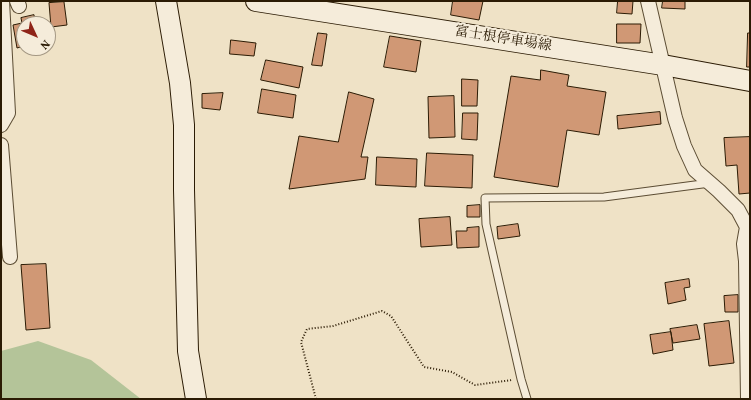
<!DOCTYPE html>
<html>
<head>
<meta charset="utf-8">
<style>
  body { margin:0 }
  #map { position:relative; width:751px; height:400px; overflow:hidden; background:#efe2c6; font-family:Vollkorn,serif }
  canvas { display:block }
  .frame { position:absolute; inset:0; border:2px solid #2b1b04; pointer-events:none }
  .north { position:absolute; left:16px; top:16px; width:40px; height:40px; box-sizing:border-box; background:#f5ecda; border:1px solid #a49884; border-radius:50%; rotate:134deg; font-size:11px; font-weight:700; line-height:16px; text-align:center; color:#2b1b04 }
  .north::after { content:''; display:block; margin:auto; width:14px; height:18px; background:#8f2418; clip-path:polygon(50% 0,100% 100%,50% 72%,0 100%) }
</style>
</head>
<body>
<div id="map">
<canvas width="751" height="400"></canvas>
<div class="frame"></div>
<div class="north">N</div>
</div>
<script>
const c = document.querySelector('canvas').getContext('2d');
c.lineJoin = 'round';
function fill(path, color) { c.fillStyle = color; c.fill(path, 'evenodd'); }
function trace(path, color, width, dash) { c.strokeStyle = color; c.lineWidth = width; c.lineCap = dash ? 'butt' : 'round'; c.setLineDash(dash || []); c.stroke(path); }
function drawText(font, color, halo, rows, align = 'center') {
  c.font = font + ' Vollkorn,"Noto Serif JP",serif'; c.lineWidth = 4; c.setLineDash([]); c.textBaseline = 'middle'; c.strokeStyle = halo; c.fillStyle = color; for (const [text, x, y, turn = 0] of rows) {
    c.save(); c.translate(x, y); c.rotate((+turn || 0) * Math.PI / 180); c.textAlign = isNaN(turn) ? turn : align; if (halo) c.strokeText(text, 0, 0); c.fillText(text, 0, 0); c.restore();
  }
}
const green = new Path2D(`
  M 38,341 L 91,360 L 141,399 L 1,399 L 1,351 Z`);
const building = new Path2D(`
  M 453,1 L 483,1 L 479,20 L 451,15 Z
  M 618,1 L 633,1 L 632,14 L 617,13 Z
  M 663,1 L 685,1 L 685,9 L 662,8 Z
  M 64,2 L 67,25 L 51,27 L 49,3 Z
  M 34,15 L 35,22 L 43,20 L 44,24 L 24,24 L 24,46 L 17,48 L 13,25 L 22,23 L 21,18 Z
  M 617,24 L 641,24 L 640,43 L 617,43 Z
  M 318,33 L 327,34 L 322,66 L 312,65 Z
  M 748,33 L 750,33 L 750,67 L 747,67 Z
  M 390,36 L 421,41 L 416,72 L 384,67 Z
  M 231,40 L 256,43 L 254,56 L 230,54 Z
  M 266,60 L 303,67 L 299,88 L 261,80 Z
  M 541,70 L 569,75 L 567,86 L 606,92 L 599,135 L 567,130 L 558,187 L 494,177 L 511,76 L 540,80 Z
  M 462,79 L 478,80 L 477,106 L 462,106 Z
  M 262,89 L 296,95 L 293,118 L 258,113 Z
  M 349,92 L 374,99 L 361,157 L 368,157 L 365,179 L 289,189 L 299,136 L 338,142 Z
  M 223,93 L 220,110 L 202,108 L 202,94 Z
  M 454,96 L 455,137 L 429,138 L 428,97 Z
  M 660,112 L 661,124 L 618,129 L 617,116 Z
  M 463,113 L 478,113 L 477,140 L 462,139 Z
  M 750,137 L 750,193 L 739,194 L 737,165 L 726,166 L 724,138 Z
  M 427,153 L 473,155 L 472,188 L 425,186 Z
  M 377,157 L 417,159 L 416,187 L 376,185 Z
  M 480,205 L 480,217 L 467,217 L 467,206 Z
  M 450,217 L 452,245 L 421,247 L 419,219 Z
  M 518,224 L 520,236 L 498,239 L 497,227 Z
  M 479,227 L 479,247 L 457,248 L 456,231 L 467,231 L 467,228 Z
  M 46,264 L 50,328 L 26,330 L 21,265 Z
  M 689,279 L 690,287 L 684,288 L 686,300 L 668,304 L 665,283 Z
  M 738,295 L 738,312 L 725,312 L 724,296 Z
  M 729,321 L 734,363 L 709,366 L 704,324 Z
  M 697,325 L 700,339 L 673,343 L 670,329 Z
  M 671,332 L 673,350 L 653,354 L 650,335 Z`);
const path = new Path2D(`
  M 316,399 L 301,342 L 307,329 L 333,326 L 382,311 L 391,316 L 424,367 L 452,372 L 475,385 L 512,380`);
const lane = new Path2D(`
  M 527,399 L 521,379 L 486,224 L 485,198 L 604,197 L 710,183`);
const street = new Path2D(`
  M 17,1 L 19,6
  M 648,1 L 675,118 L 684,146 L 695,170 L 719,191 L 738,210 L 747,227 L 744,244 L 746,261 L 748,399
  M 1,125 L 8,113 L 2,1
  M 1,145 L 10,257`);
const secondary = new Path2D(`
  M 166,1 L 180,83 L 184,125 L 184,190 L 188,351 L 196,399
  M 256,1 L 663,65 L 750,81`);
const streetNames = [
  ["富士根停車場線",503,40,9]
];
fill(green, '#b4c499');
fill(building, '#d09875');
trace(building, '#2b1b04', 1);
trace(lane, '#5c4d34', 9);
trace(street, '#5c4d34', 16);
trace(secondary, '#2b1b04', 22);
trace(path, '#2b1b04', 2, [1, 2]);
trace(lane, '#f5ecda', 7);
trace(street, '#f5ecda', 14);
trace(secondary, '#f5ecda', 20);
drawText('14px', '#2b1b04', '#f5ecda', streetNames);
</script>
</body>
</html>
